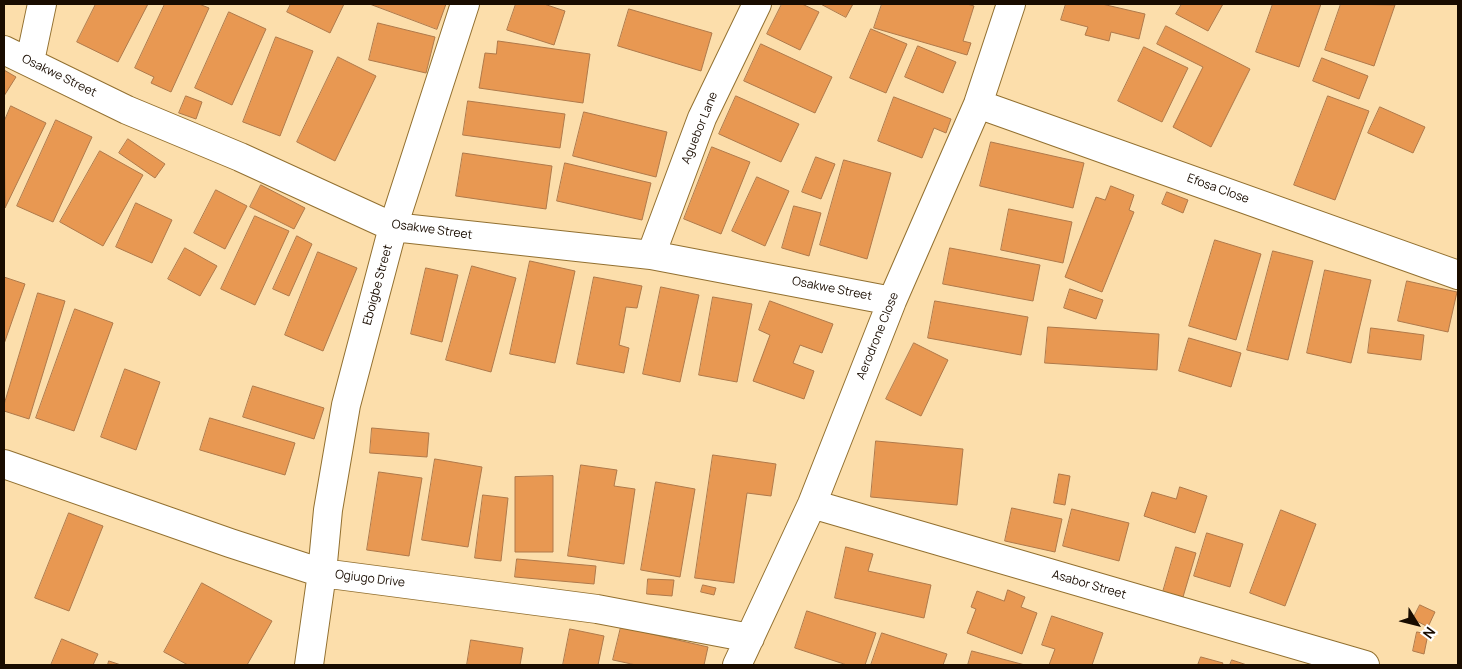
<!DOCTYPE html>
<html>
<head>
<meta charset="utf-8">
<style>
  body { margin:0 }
  #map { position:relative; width:1462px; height:669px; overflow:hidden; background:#fcdeab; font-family:Manrope,sans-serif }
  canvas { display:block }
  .frame { position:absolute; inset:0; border:5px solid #190c00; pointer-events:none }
  .north { position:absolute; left:1392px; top:599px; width:50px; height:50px; -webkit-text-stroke:4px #fff; paint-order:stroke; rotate:126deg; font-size:14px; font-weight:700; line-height:20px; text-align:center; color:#190c00 }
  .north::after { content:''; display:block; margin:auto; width:18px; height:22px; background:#190c00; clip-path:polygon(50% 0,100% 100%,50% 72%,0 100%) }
</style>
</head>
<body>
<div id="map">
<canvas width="1462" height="669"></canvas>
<div class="frame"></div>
<div class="north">N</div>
</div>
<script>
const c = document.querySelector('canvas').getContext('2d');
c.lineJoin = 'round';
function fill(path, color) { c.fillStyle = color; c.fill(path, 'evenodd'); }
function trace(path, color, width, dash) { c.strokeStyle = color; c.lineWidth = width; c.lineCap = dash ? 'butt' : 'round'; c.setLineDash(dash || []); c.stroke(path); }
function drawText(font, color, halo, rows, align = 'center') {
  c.font = font + ' Manrope,sans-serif'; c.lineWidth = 4.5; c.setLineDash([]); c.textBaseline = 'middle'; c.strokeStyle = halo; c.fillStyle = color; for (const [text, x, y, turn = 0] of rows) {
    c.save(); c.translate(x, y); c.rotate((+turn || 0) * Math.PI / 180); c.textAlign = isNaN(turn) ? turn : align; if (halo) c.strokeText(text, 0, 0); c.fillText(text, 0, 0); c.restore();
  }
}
const building = new Path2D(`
  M 96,4 L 148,4 L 118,62 L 77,42 Z
  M 165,4 L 199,4 L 209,8 L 171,92 L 151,83 L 154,77 L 135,68 Z
  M 291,4 L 344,4 L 330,33 L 287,12 Z
  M 370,4 L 446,4 L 437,29 Z
  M 516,4 L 544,4 L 565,11 L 554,45 L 507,30 Z
  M 782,4 L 802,4 L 819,12 L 800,50 L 767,34 Z
  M 821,4 L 853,4 L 846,17 Z
  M 882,4 L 967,4 L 974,6 L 963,41 L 971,43 L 967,55 L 874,28 Z
  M 1066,4 L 1102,4 L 1145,14 L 1139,39 L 1111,32 L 1109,41 L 1085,35 L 1088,27 L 1061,20 Z
  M 1182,4 L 1223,4 L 1208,31 L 1176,14 Z
  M 1273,4 L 1321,4 L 1299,67 L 1256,52 Z
  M 1341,4 L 1395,5 L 1374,66 L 1325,50 Z
  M 629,9 L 712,33 L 701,71 L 618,46 Z
  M 229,12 L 266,29 L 232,105 L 195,88 Z
  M 378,23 L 435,37 L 426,73 L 369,60 Z
  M 1166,26 L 1250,69 L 1211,147 L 1173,127 L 1203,67 L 1157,44 Z
  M 871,29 L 907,44 L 886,93 L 850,78 Z
  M 276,37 L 313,51 L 280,136 L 243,122 Z
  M 498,41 L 590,54 L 583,103 L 479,88 L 485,53 L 496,54 Z
  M 761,44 L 832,77 L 815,113 L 744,81 Z
  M 918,46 L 956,62 L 943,93 L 905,77 Z
  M 1144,47 L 1188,68 L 1162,122 L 1118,101 Z
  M 338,57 L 376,76 L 335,161 L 297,142 Z
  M 1322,58 L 1368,76 L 1359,99 L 1313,81 Z
  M 4,70 L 16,77 L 4,96 Z
  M 186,96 L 202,102 L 196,119 L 179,113 Z
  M 736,96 L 799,124 L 781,162 L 719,134 Z
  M 1328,96 L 1369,111 L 1335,200 L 1294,185 Z
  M 894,97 L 951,119 L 946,133 L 934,128 L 922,158 L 878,141 Z
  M 468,101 L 565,114 L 560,148 L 463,135 Z
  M 11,106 L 46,123 L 5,208 L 4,122 Z
  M 1380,107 L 1425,127 L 1413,153 L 1368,133 Z
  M 584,112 L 667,132 L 656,177 L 573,156 Z
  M 56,120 L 92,137 L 53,222 L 17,206 Z
  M 128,139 L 165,164 L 155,178 L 119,153 Z
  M 991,142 L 1084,163 L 1073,208 L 980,186 Z
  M 712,147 L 750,162 L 721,234 L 684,219 Z
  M 100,151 L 143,175 L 103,246 L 60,222 Z
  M 463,153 L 552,166 L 546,209 L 456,196 Z
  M 816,157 L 835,164 L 821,199 L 802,192 Z
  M 844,160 L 891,173 L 867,259 L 820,245 Z
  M 565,163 L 651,183 L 642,220 L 557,201 Z
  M 757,177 L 789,191 L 765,246 L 732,231 Z
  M 261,185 L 305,208 L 294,229 L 250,207 Z
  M 1111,186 L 1134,195 L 1129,210 L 1134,212 L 1102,292 L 1065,277 L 1096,197 L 1105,200 Z
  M 216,190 L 247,206 L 225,249 L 194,233 Z
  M 1167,192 L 1188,200 L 1183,213 L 1162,204 Z
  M 136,203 L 172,220 L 152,263 L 116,247 Z
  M 794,206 L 821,213 L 809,256 L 782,248 Z
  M 1009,209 L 1072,222 L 1063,263 L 1001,250 Z
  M 255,216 L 289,231 L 255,305 L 221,289 Z
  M 297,236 L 312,244 L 289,296 L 273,289 Z
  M 1215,240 L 1261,254 L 1236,340 L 1189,326 Z
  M 185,248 L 217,266 L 200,296 L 168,279 Z
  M 950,248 L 1040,265 L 1033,301 L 943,284 Z
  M 1273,251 L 1313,261 L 1288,360 L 1247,350 Z
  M 318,252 L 357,268 L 323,351 L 285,335 Z
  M 530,261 L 575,271 L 555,363 L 510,354 Z
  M 472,266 L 516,278 L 491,372 L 446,360 Z
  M 426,268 L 458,275 L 442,342 L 411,334 Z
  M 1325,270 L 1371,280 L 1351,363 L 1307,353 Z
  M 4,277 L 25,284 L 4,344 Z
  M 594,277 L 642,286 L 637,308 L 626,307 L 619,345 L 629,348 L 624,373 L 577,364 Z
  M 1407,281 L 1457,292 L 1448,332 L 1398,321 Z
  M 661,287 L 699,295 L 680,382 L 643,374 Z
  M 1070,289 L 1103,300 L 1096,319 L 1064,308 Z
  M 38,293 L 65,301 L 29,419 L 4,411 L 4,405 Z
  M 713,297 L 752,304 L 737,382 L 699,375 Z
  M 770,301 L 833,324 L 822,353 L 800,345 L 793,363 L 814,371 L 804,399 L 753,381 L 770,335 L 759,330 Z
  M 935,301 L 1028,317 L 1021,355 L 928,338 Z
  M 75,309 L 113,323 L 74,431 L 36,418 Z
  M 1048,327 L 1159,334 L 1157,370 L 1045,363 Z
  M 1371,328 L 1424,335 L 1421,360 L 1368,353 Z
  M 1189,338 L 1241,353 L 1231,387 L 1179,371 Z
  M 914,343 L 948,360 L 921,416 L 886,399 Z
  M 125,369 L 160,382 L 136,450 L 101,437 Z
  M 253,386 L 324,408 L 314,439 L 243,417 Z
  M 210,418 L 295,443 L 285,475 L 200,450 Z
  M 372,428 L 429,433 L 427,457 L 370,453 Z
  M 876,441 L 963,449 L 957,505 L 871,497 Z
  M 713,455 L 776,464 L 771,496 L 747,493 L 734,583 L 695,578 Z
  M 435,459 L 482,467 L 468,547 L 422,540 Z
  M 581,465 L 617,470 L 614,486 L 635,489 L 624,564 L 568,556 Z
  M 379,472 L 422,478 L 409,556 L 367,550 Z
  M 1059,474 L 1070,476 L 1065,505 L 1054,503 Z
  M 553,476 L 553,552 L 515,552 L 515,477 Z
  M 656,482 L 695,489 L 680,577 L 641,570 Z
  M 1180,487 L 1207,496 L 1195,533 L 1144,516 L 1152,492 L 1176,499 Z
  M 483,495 L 508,498 L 501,561 L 475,558 Z
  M 1012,508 L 1062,519 L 1055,552 L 1005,541 Z
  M 1072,509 L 1129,523 L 1119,561 L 1063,546 Z
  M 1281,510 L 1316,524 L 1285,606 L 1250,593 Z
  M 69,513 L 103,526 L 69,611 L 35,598 Z
  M 1207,533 L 1243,544 L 1230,587 L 1194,576 Z
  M 846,547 L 873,554 L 868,571 L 931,585 L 924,618 L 835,598 Z
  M 1176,547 L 1196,553 L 1183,597 L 1163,592 Z
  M 517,559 L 596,566 L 594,584 L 515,577 Z
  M 648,579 L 674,580 L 672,596 L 647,594 Z
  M 202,583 L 272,621 L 247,665 L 188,665 L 164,652 Z
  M 703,585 L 716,588 L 714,595 L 701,592 Z
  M 1008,590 L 1025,597 L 1021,607 L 1037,613 L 1022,654 L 967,633 L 976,609 L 971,607 L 977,591 L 1004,601 Z
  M 1420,605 L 1435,612 L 1428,627 L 1413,619 Z
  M 807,611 L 876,633 L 865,665 L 847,665 L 795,648 Z
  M 1052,616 L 1103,633 L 1092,665 L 1049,665 L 1055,649 L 1042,645 Z
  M 621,627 L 708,647 L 704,665 L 636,665 L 613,660 Z
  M 570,629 L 604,636 L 598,665 L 563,665 Z
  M 1417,632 L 1428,634 L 1424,654 L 1413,651 Z
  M 882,633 L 947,654 L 943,665 L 871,665 Z
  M 62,639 L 98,654 L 93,665 L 51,665 Z
  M 471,640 L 523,648 L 520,665 L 467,665 Z
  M 972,651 L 1025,665 L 968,665 Z
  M 1201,657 L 1223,663 L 1222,665 L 1198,665 Z
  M 1232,660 L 1247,665 L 1230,665 Z
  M 109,661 L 121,665 L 108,665 Z`);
const minor = new Path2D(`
  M 4,50 L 127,110 L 240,157 L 393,227 L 651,255 L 892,301
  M 30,61 L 42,4
  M 978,104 L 1458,275
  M 651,255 L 702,118 L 757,4
  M 4,464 L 230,543 L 322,573 L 597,609 L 750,638
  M 812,504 L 1365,665
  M 309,665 L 322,573 L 328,510 L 346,405 L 393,227 L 465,4
  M 737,665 L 812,504 L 892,301 L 978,104 L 1011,4`);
const streetNames = [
  ["Osakwe Street",59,76,26],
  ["Aguebor Lane",700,128,-68],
  ["Efosa Close",1218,189,20],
  ["Osakwe Street",432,230,8],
  ["Eboigbe Street",378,285,-75],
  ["Osakwe Street",832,289,11],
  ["Aerodrone Close",878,336,-68],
  ["Ogiugo Drive",370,579,7],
  ["Asabor Street",1089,585,16]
];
fill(building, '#e89852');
trace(building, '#af794a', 1);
trace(minor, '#927030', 30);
trace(minor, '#fff', 28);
drawText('12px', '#190c00', '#fff', streetNames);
</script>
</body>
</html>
